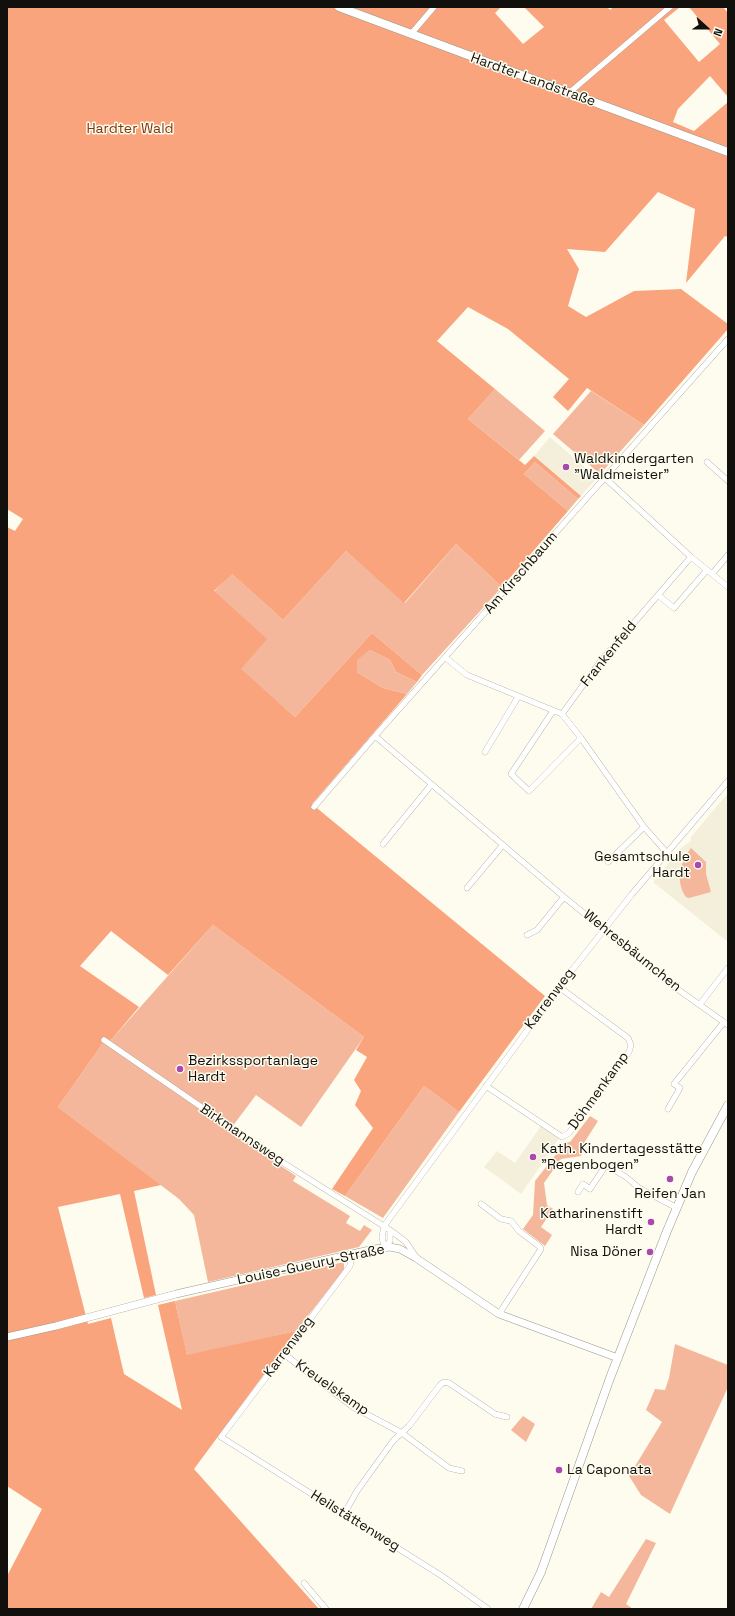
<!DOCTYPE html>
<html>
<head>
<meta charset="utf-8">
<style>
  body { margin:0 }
  #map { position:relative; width:735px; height:1616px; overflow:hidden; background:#fefcee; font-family:"Space Grotesk",sans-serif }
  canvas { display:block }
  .frame { position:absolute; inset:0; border:8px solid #11100c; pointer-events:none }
  .north { position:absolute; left:687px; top:8px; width:40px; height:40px; -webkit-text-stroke:3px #fefcee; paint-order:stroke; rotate:111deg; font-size:11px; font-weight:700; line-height:16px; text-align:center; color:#11100c }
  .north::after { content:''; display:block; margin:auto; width:14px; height:18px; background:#11100c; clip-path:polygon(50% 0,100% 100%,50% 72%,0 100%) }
</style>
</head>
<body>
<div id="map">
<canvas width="735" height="1616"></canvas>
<div class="frame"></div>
<div class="north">N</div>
</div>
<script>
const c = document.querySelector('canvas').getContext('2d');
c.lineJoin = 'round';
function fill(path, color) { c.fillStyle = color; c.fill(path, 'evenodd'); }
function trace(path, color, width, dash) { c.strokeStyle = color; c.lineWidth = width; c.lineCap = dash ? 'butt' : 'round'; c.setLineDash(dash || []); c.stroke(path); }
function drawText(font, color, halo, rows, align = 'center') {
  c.font = font + ' "Space Grotesk",sans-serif'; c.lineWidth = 3; c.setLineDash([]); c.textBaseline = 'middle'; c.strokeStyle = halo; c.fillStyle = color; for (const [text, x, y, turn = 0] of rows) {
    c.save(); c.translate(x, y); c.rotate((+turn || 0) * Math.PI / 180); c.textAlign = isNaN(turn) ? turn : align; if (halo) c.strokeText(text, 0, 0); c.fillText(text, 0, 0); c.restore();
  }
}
const built = new Path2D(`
  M 550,437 L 597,478 L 581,496 L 534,456 Z
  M 728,793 L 728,942 L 653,882 L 682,847 L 691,841 L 691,837 Z
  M 541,1126 L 559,1138 L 537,1171 L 521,1194 L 484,1167 L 497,1151 L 515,1163 Z`);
const green = new Path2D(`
  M 495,389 L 545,431 L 519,460 L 468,419 Z
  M 591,391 L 644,425 L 600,474 L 553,434 Z
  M 535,462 L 578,499 L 568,511 L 524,474 Z
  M 456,544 L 502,587 L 422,675 L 372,633 L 295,717 L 240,669 L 261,645 L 214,592 L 231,573 L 283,620 L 346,551 L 405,603 Z
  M 370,650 L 390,660 L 396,672 L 417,682 L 407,694 L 383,688 L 357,672 L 356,660 Z
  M 691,848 L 706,862 L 706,874 L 711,892 L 689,898 L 686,897 C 675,881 680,863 691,848 Z
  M 213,925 L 364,1037 L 301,1127 L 256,1095 L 229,1131 L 296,1176 L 293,1181 L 350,1216 L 346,1223 L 360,1231 L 364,1225 L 372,1230 L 359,1247 L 208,1282 L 194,1215 L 179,1199 L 58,1107 L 103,1043 L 112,1039 Z
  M 424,1086 L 459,1112 L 383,1218 L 345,1196 Z
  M 590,1116 L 598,1121 L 584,1143 L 585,1149 L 581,1156 L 561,1159 L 544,1183 L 547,1205 L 553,1209 L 541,1227 L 552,1235 L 545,1246 L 523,1229 L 533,1215 L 535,1181 L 565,1143 L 570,1142 Z
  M 344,1262 L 344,1270 L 296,1331 L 187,1356 L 175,1301 Z
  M 675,1344 L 728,1365 L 728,1387 L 670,1514 L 641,1495 L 629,1476 L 662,1422 L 646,1410 L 655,1389 L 665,1390 L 669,1378 Z
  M 523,1416 L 535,1424 L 526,1442 L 511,1430 Z
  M 646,1539 L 656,1543 L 626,1604 L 633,1609 L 591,1609 L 601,1592 L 609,1597 Z`);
const forest = new Path2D(`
  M 7,7 L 501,7 L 495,13 L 523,44 L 544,27 L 524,7 L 606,7 L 611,10 L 612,7 L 680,7 L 664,20 L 699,62 L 720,44 L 689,7 L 723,7 L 728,13 L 728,97 L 710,76 L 678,109 L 673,122 L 694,131 L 728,102 L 728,237 L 725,236 L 686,283 L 695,209 L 658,192 L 605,252 L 567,249 L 579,269 L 568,306 L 586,317 L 634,291 L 681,289 L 728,324 L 728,329 L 644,425 L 587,388 L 568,411 L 553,397 L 569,379 L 508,329 L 468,307 L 437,341 L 495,389 L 468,419 L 525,465 L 534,456 L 581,496 L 578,499 L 535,462 L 524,474 L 568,511 L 502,587 L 456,544 L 404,603 L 346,551 L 283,620 L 232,574 L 214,591 L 267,639 L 241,669 L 295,717 L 372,633 L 422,675 L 417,682 L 396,672 L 390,660 L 370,650 L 357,660 L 357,672 L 383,688 L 407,694 L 312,804 L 545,996 L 459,1112 L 424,1086 L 345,1196 L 332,1189 L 373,1128 L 355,1105 L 361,1091 L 354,1080 L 367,1057 L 356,1050 L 364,1037 L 213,925 L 168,975 L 111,931 L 80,966 L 139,1007 L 112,1039 L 103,1043 L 58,1107 L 161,1185 L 134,1191 L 156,1295 L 144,1298 L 120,1194 L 58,1207 L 88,1324 L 111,1318 L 124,1374 L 182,1410 L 158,1305 L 175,1301 L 187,1355 L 296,1331 L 194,1469 L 319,1609 L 7,1609 L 7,1576 L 42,1509 L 7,1486 L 7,527 L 15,531 L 23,519 L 7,509 Z`);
const minor = new Path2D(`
  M 411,34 L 434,7
  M 569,93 L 670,7
  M 707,462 L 728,481
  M 605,478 L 691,557 L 728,587
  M 712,574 L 728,555
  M 658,595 L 674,608 L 707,570
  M 446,658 L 467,675 L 562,714 L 581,738 L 644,827 L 667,853
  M 553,711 L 511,774 L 529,791 L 581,738
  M 562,714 L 600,662 L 691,557
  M 375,736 L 564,897 L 673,986 L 728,1025
  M 485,752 L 518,697
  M 314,807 L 375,736 L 728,339
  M 383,844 L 431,785
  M 608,862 L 644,827
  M 467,888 L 502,846
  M 527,935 L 537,930 L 564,897
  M 700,1004 L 728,968
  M 104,1040 L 274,1157 L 390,1230 L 406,1242 L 416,1257
  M 486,1086 L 562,1137 L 569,1133 L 629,1052 L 631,1045 L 628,1038 L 559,987
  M 668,1109 L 680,1088 L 674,1084 L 724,1022
  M 578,1192 L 583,1184 L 590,1189 L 606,1165 L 626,1177 L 639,1188 L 677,1208
  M 481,1204 L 501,1219 L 511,1221 L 519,1231 L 539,1246 L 541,1249 L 499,1314
  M 385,1248 L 382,1238 L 384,1226 L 562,983 L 632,894 L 728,781
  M 385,1248 L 390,1241 L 390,1230
  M 352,1254 L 350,1266 L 221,1437 L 442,1576 L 488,1609
  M 284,1354 L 353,1407 L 402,1433 L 449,1468 L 462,1471
  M 344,1514 L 357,1491 L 393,1441 L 409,1426 L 440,1385 L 444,1382 L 449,1383 L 495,1414 L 507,1417
  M 304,1583 L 326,1609`);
const tertiary = new Path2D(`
  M 7,1337 L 56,1326 L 176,1294 L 374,1249 L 390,1247 L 400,1249 L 416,1258 L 499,1314 L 618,1358`);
const secondary = new Path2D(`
  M 339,7 L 728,152
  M 523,1609 L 541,1572 L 610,1378 L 667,1231 L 692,1172 L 728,1105`);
const markers = [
  [566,467,4,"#ab48af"],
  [698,865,4,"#ab48af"],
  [180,1069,4,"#ab48af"],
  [533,1157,4,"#ab48af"],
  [670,1179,4,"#ab48af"],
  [651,1222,4,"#ab48af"],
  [650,1252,4,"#ab48af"],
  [559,1470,4,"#ab48af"]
];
const streetNames = [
  ["Hardter Landstraße",533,80,20],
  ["Am Kirschbaum",521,573,-49],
  ["Frankenfeld",609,654,-51],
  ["Wehresbäumchen",632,951,39],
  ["Karrenweg",550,999,-53],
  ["Döhmenkamp",599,1091,-54],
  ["Birkmannsweg",242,1135,34],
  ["Louise-Gueury-Straße",311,1265,-12],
  ["Karrenweg",289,1347,-53],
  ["Kreuelskamp",332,1388,35],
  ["Heilstättenweg",355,1521,32]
];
const parkNames = [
  ["Hardter Wald",130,129]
];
const poiNames = [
  ["Waldkindergarten",574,459],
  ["\"Waldmeister\"",574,475],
  ["Gesamtschule",690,857,"right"],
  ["Hardt",690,873,"right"],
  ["Bezirkssportanlage",188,1061],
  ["Hardt",188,1077],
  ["Kath. Kindertagesstätte",541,1149],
  ["\"Regenbogen\"",541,1165],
  ["Reifen Jan",670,1194,"center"],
  ["Katharinenstift",643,1214,"right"],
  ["Hardt",643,1230,"right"],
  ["Nisa Döner",642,1252,"right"],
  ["La Caponata",567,1470]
];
fill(built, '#f3efda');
fill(green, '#f5b79b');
fill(forest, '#f9a47d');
trace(minor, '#9a988c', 6);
trace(tertiary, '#9a988c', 8);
trace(secondary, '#9a988c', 9);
trace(minor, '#fff', 5.5);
trace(tertiary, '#fff', 7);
trace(secondary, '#fff', 8);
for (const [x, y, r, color] of markers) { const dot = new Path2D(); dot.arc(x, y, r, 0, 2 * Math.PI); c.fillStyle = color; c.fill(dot); trace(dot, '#fefcee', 1.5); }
drawText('14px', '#11100c', '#fefcee', streetNames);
drawText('14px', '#81370b', '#fefcee', parkNames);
drawText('14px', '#11100c', '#fefcee', poiNames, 'left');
</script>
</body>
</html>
